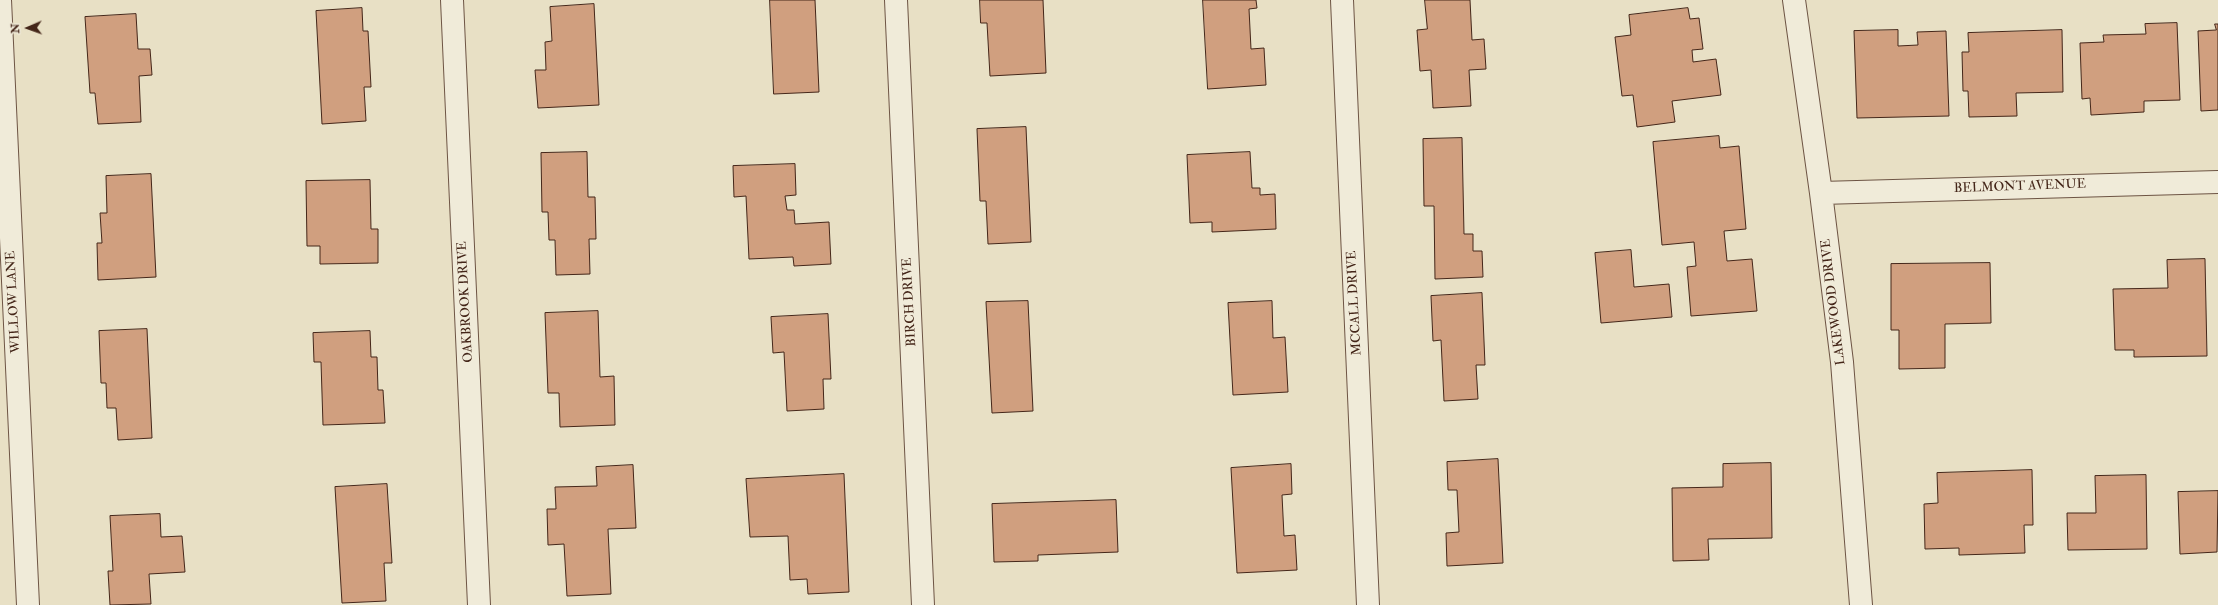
<!DOCTYPE html>
<html>
<head>
<meta charset="utf-8">
<style>
  body { margin:0 }
  #map { position:relative; width:2218px; height:605px; overflow:hidden; background:#e8e0c5; font-family:"IM FELL Double Pica",serif }
  canvas { display:block }
  .north { position:absolute; left:8px; top:8px; width:40px; height:40px; -webkit-text-stroke:3px #f0ebd9; paint-order:stroke; rotate:268deg; font-size:11px; font-weight:700; line-height:16px; text-align:center; color:#442619 }
  .north::after { content:''; display:block; margin:auto; width:14px; height:18px; background:#442619; clip-path:polygon(50% 0,100% 100%,50% 72%,0 100%) }
</style>
</head>
<body>
<div id="map">
<canvas width="2218" height="605"></canvas>
<div class="north">N</div>
</div>
<script>
const c = document.querySelector('canvas').getContext('2d');
c.lineJoin = 'round';
function fill(path, color) { c.fillStyle = color; c.fill(path, 'evenodd'); }
function trace(path, color, width, dash) { c.strokeStyle = color; c.lineWidth = width; c.lineCap = dash ? 'butt' : 'round'; c.setLineDash(dash || []); c.stroke(path); }
function drawText(font, color, halo, rows, align = 'center') {
  c.font = font + ' "IM FELL Double Pica",serif'; c.lineWidth = 3.5; c.setLineDash([]); c.textBaseline = 'middle'; c.strokeStyle = halo; c.fillStyle = color; for (const [text, x, y, turn = 0] of rows) {
    c.save(); c.translate(x, y); c.rotate((+turn || 0) * Math.PI / 180); c.textAlign = isNaN(turn) ? turn : align; if (halo) c.strokeText(text, 0, 0); c.fillText(text, 0, 0); c.restore();
  }
}
const building = new Path2D(`
  M 770,0 L 815,0 L 819,92 L 774,94 Z
  M 980,0 L 1043,0 L 1046,73 L 990,76 L 987,23 L 981,23 Z
  M 1203,0 L 1256,0 L 1257,8 L 1249,9 L 1251,49 L 1264,48 L 1266,85 L 1208,89 Z
  M 1425,0 L 1470,0 L 1472,40 L 1484,39 L 1486,69 L 1469,70 L 1471,106 L 1433,108 L 1431,70 L 1420,71 L 1417,30 L 1427,29 Z
  M 594,4 L 599,105 L 538,108 L 535,70 L 546,70 L 545,42 L 552,41 L 550,7 Z
  M 362,8 L 363,31 L 368,31 L 371,87 L 364,87 L 366,121 L 322,124 L 316,11 Z
  M 1688,8 L 1690,19 L 1699,18 L 1703,49 L 1692,50 L 1693,62 L 1716,59 L 1721,95 L 1672,101 L 1675,122 L 1637,127 L 1633,95 L 1622,96 L 1615,37 L 1631,35 L 1629,15 Z
  M 136,14 L 138,49 L 150,49 L 152,75 L 139,76 L 141,122 L 98,124 L 95,93 L 90,93 L 85,17 Z
  M 2177,23 L 2180,100 L 2144,101 L 2144,112 L 2091,115 L 2090,98 L 2082,99 L 2080,43 L 2104,42 L 2103,35 L 2146,34 L 2145,24 Z
  M 2215,24 L 2218,24 L 2218,110 L 2201,111 L 2198,31 L 2216,30 Z
  M 1898,30 L 1898,46 L 1918,45 L 1917,32 L 1946,31 L 1949,116 L 1857,118 L 1854,31 Z
  M 2062,30 L 2063,92 L 2016,93 L 2017,116 L 1969,117 L 1968,91 L 1963,91 L 1962,52 L 1969,52 L 1968,33 Z
  M 1026,127 L 1031,242 L 988,244 L 986,201 L 980,201 L 977,129 Z
  M 1719,136 L 1720,148 L 1739,146 L 1746,229 L 1724,231 L 1727,261 L 1752,259 L 1757,311 L 1691,316 L 1687,267 L 1696,266 L 1694,242 L 1662,245 L 1653,142 Z
  M 1462,138 L 1464,234 L 1473,234 L 1473,251 L 1482,251 L 1483,277 L 1435,279 L 1434,206 L 1424,206 L 1423,139 Z
  M 587,152 L 588,197 L 595,197 L 596,239 L 589,239 L 590,274 L 556,275 L 555,240 L 549,240 L 548,212 L 542,212 L 541,153 Z
  M 1250,152 L 1252,188 L 1260,188 L 1260,195 L 1275,194 L 1276,229 L 1212,232 L 1212,222 L 1190,223 L 1187,155 Z
  M 795,164 L 796,195 L 785,196 L 787,210 L 794,210 L 795,224 L 829,222 L 831,264 L 794,266 L 793,257 L 749,259 L 746,196 L 734,197 L 733,166 Z
  M 151,174 L 156,277 L 98,280 L 97,243 L 102,243 L 100,213 L 107,213 L 106,176 Z
  M 370,180 L 371,229 L 378,229 L 378,263 L 320,264 L 320,246 L 307,246 L 306,181 Z
  M 1631,250 L 1634,287 L 1669,284 L 1672,317 L 1601,323 L 1595,253 Z
  M 2205,259 L 2207,356 L 2134,357 L 2134,350 L 2115,350 L 2113,289 L 2168,288 L 2167,260 Z
  M 1990,263 L 1991,323 L 1945,324 L 1945,368 L 1899,369 L 1899,330 L 1891,330 L 1891,264 Z
  M 1482,293 L 1485,365 L 1476,365 L 1478,399 L 1444,401 L 1441,340 L 1433,341 L 1431,296 Z
  M 1028,301 L 1033,411 L 992,413 L 986,302 Z
  M 1272,301 L 1273,338 L 1285,337 L 1288,392 L 1233,395 L 1228,303 Z
  M 598,311 L 600,377 L 614,376 L 615,425 L 560,427 L 559,393 L 548,393 L 545,313 Z
  M 828,314 L 831,379 L 823,379 L 824,409 L 787,411 L 784,352 L 773,353 L 771,317 Z
  M 147,329 L 152,438 L 118,440 L 116,408 L 107,408 L 106,383 L 101,383 L 99,331 Z
  M 370,331 L 371,357 L 377,357 L 378,390 L 383,390 L 385,423 L 323,425 L 321,362 L 314,362 L 313,333 Z
  M 1498,459 L 1503,563 L 1447,566 L 1446,533 L 1459,532 L 1457,490 L 1448,490 L 1447,462 Z
  M 1771,463 L 1772,538 L 1708,539 L 1709,560 L 1673,561 L 1672,488 L 1723,487 L 1723,464 Z
  M 1291,464 L 1292,494 L 1282,495 L 1284,536 L 1295,535 L 1297,570 L 1237,573 L 1231,468 Z
  M 633,465 L 636,528 L 608,529 L 611,594 L 567,596 L 564,544 L 548,545 L 547,509 L 556,509 L 555,487 L 597,486 L 596,467 Z
  M 2032,470 L 2033,525 L 2024,525 L 2025,553 L 1959,555 L 1959,548 L 1925,549 L 1924,504 L 1938,503 L 1937,473 Z
  M 844,474 L 849,592 L 808,594 L 807,579 L 790,580 L 788,536 L 750,537 L 746,479 Z
  M 2146,475 L 2147,549 L 2068,550 L 2067,513 L 2096,513 L 2095,476 Z
  M 387,484 L 392,563 L 384,563 L 386,601 L 342,603 L 335,487 Z
  M 2218,491 L 2217,552 L 2180,554 L 2178,492 Z
  M 1116,500 L 1118,552 L 1038,555 L 1038,561 L 994,562 L 992,504 Z
  M 160,514 L 161,537 L 182,536 L 185,572 L 149,574 L 151,604 L 110,605 L 108,571 L 113,571 L 110,516 Z`);
const street = new Path2D(`
  M 0,0 L 28,605
  M 452,0 L 479,605
  M 896,0 L 923,605
  M 1342,0 L 1368,605
  M 1794,0 L 1821,193 L 1842,362 L 1861,605
  M 1821,193 L 2218,182`);
const streetNames = [
  ["BELMONT AVENUE",2020,187,-2],
  ["WILLOW LANE",14,302,-93],
  ["OAKBROOK DRIVE",466,302,-93],
  ["BIRCH DRIVE",910,302,-93],
  ["LAKEWOOD DRIVE",1834,302,-97],
  ["MCCALL DRIVE",1355,303,-93]
];
fill(building, '#d09f7f');
trace(building, '#442619', 1);
trace(street, '#6d5444', 24);
trace(street, '#f0ebd9', 22);
drawText('13px', '#442619', '#f0ebd9', streetNames);
</script>
</body>
</html>
